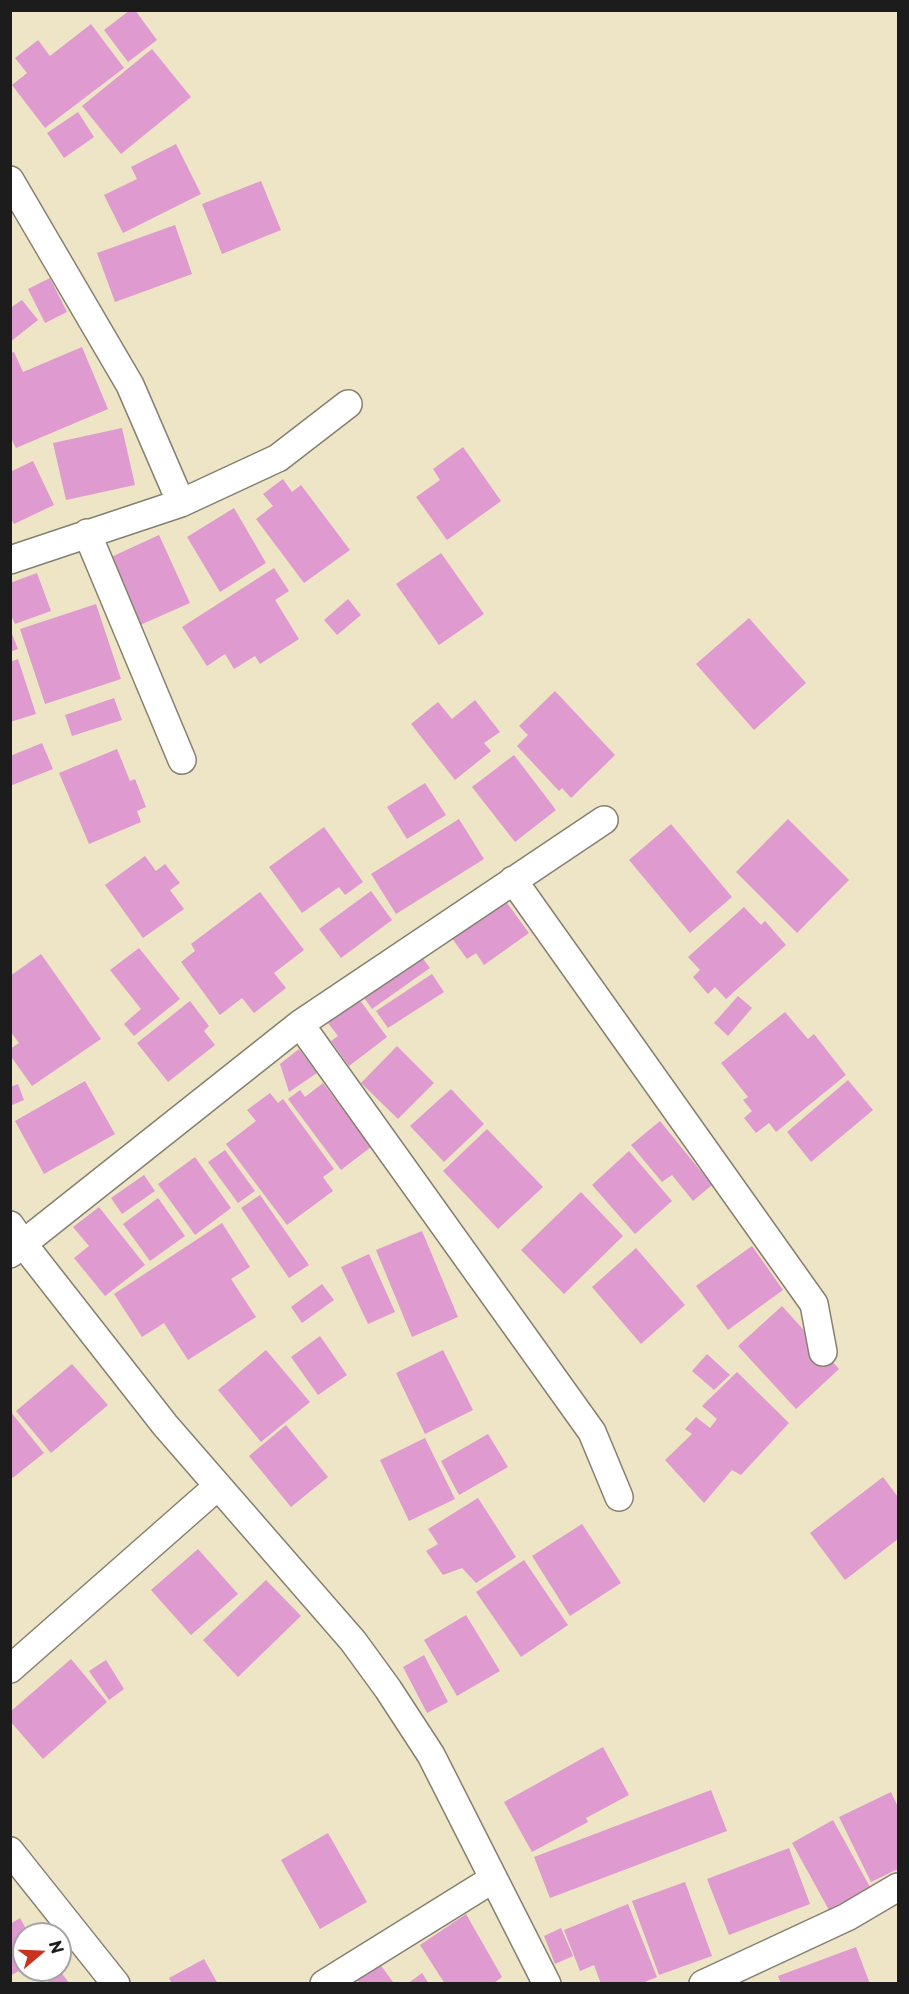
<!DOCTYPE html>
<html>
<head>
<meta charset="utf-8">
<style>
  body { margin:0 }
  #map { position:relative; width:909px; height:1994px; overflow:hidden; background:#eee4c6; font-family:"Playpen Sans",sans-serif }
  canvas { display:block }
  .frame { position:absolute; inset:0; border:12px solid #1c1c1c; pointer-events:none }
  .north { position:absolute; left:12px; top:1922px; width:60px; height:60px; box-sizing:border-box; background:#fff; border:2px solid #a4a4a4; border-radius:50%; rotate:71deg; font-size:16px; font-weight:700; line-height:24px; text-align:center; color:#1c1c1c }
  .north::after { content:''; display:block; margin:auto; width:21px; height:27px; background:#c8321e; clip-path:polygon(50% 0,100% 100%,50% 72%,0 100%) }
</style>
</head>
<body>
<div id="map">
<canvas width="909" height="1994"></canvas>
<div class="frame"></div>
<div class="north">N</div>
</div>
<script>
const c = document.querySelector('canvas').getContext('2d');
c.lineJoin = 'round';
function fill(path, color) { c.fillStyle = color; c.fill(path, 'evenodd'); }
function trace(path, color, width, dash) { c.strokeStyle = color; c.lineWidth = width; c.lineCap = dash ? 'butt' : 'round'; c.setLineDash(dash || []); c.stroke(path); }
const building = new Path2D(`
  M 130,10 L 135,10 L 157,40 L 128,62 L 104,30 Z
  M 91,24 L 124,68 L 45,128 L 12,85 L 27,73 L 15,58 L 38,40 L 50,56 Z
  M 152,49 L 191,97 L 121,154 L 82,106 Z
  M 78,112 L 94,137 L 64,158 L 47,133 Z
  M 176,144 L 201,194 L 123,233 L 104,195 L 137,179 L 131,167 Z
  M 261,181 L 281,230 L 222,254 L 202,204 Z
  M 175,225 L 192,274 L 115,302 L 97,253 Z
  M 50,278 L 67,312 L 45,323 L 28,289 Z
  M 22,300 L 38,320 L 10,342 L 10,308 Z
  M 82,347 L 108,409 L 16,448 L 10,436 L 10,353 L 14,352 L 23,372 Z
  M 122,428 L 135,485 L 66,500 L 53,443 Z
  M 463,447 L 501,501 L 447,540 L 416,497 L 440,480 L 433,469 Z
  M 33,461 L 54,505 L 14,524 L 10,517 L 10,472 Z
  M 283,479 L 292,492 L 301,485 L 350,550 L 304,583 L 256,519 L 273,506 L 263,494 Z
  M 234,508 L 266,563 L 220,592 L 187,537 Z
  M 159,535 L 190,603 L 140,625 L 109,558 Z
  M 441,553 L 484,614 L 439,645 L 396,584 Z
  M 274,568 L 289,591 L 275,600 L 299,639 L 260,664 L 255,656 L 234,669 L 225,654 L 207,666 L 182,627 Z
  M 37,573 L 51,611 L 15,624 L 10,613 L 10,583 Z
  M 348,599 L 361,615 L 337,635 L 324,620 Z
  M 96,604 L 121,679 L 45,704 L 20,629 Z
  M 749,618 L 806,683 L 754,730 L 696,664 Z
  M 10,629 L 18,649 L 10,652 Z
  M 18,659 L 36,714 L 10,722 L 10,662 Z
  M 555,691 L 615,755 L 571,798 L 562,788 L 559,791 L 517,746 L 528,735 L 519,726 Z
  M 114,698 L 122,720 L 72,736 L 65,715 Z
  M 475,700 L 500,732 L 484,743 L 491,751 L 455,780 L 411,724 L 438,702 L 452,719 Z
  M 42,743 L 53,769 L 10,786 L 10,756 Z
  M 117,749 L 130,781 L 135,779 L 146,807 L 137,811 L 141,822 L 89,844 L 59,773 Z
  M 514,755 L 556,810 L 515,842 L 472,787 Z
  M 425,783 L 446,815 L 407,839 L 387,807 Z
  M 459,819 L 484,859 L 396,914 L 371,874 Z
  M 788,819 L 849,880 L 797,933 L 736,872 Z
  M 671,824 L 732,897 L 690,933 L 629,860 Z
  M 324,827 L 363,882 L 345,895 L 339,887 L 302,913 L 269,867 Z
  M 145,856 L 156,871 L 165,864 L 180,883 L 170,890 L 184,909 L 143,938 L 105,885 Z
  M 371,891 L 392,920 L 341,958 L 319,929 Z
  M 260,892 L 304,950 L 274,973 L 286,988 L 254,1013 L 242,998 L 220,1015 L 181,962 L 195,951 L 191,944 Z
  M 504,899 L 529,933 L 484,965 L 476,953 L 467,959 L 451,937 Z
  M 744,907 L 761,925 L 765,921 L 786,945 L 726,999 L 715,987 L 708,994 L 693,977 L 700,970 L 688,957 Z
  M 139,948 L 180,999 L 134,1036 L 124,1024 L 141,1009 L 110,970 Z
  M 418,952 L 430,968 L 372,1009 L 360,992 Z
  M 41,954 L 101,1039 L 32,1086 L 10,1055 L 10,1049 L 19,1043 L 10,1031 L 10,976 Z
  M 432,974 L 444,992 L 388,1028 L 376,1011 Z
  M 356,995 L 387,1037 L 349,1066 L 331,1041 L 338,1036 L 325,1019 Z
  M 738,996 L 752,1008 L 728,1036 L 714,1023 Z
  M 190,1001 L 209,1026 L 204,1031 L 215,1045 L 168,1082 L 137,1043 Z
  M 785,1012 L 808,1039 L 814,1034 L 846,1075 L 776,1132 L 769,1123 L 756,1133 L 744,1118 L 752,1111 L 743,1100 L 748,1097 L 721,1063 Z
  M 397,1046 L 434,1083 L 398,1119 L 361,1083 Z
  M 299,1049 L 317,1073 L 289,1092 L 280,1064 Z
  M 848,1080 L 873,1110 L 811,1162 L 787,1132 Z
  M 85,1081 L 115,1134 L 44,1174 L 15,1121 Z
  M 323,1083 L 371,1147 L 341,1170 L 288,1099 L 300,1090 L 305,1097 Z
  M 18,1084 L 24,1100 L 10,1106 L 10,1087 Z
  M 451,1089 L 484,1124 L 444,1162 L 410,1126 Z
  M 270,1093 L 278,1103 L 283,1099 L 334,1169 L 323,1177 L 333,1191 L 287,1225 L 226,1144 L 256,1121 L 247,1110 Z
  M 660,1121 L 712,1185 L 693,1201 L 672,1175 L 662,1182 L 631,1145 Z
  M 487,1129 L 543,1187 L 498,1229 L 443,1171 Z
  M 225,1150 L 255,1191 L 238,1203 L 208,1162 Z
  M 629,1151 L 672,1201 L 635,1234 L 592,1185 Z
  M 195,1157 L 231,1208 L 195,1235 L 158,1184 Z
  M 144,1175 L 155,1191 L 122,1214 L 111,1198 Z
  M 581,1192 L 623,1236 L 564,1294 L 521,1250 Z
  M 260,1195 L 309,1265 L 289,1278 L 241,1208 Z
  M 158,1198 L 185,1236 L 150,1261 L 123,1224 Z
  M 99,1207 L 145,1265 L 105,1296 L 74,1258 L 89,1246 L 73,1227 Z
  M 222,1223 L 250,1267 L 231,1279 L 256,1317 L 188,1360 L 164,1323 L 142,1337 L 114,1294 Z
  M 422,1231 L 458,1317 L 412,1337 L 376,1250 Z
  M 752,1246 L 783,1290 L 728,1330 L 696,1286 Z
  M 636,1248 L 685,1305 L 641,1344 L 592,1287 Z
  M 369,1254 L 395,1312 L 368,1324 L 341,1267 Z
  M 322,1284 L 334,1300 L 302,1323 L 291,1307 Z
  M 782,1306 L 839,1369 L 796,1409 L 738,1346 Z
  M 320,1336 L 347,1375 L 318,1395 L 291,1357 Z
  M 266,1350 L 310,1402 L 261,1442 L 218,1390 Z
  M 443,1350 L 473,1410 L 425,1434 L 396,1373 Z
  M 707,1354 L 730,1375 L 714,1390 L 692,1371 Z
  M 72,1364 L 108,1405 L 51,1453 L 16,1411 Z
  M 737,1372 L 789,1423 L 741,1475 L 732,1470 L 704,1503 L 665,1460 L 692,1434 L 685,1429 L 696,1417 L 710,1428 L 717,1419 L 702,1406 Z
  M 10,1411 L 44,1453 L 10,1480 Z
  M 286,1425 L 328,1477 L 291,1507 L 249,1456 Z
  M 488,1434 L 508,1467 L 459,1495 L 441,1461 Z
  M 425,1438 L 455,1499 L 409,1521 L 380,1460 Z
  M 883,1477 L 898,1497 L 898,1539 L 845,1580 L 810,1533 Z
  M 478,1498 L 516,1557 L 476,1583 L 462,1568 L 443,1575 L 426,1551 L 438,1544 L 428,1529 Z
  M 582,1524 L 621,1583 L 570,1616 L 532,1556 Z
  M 198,1549 L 238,1594 L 191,1635 L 151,1590 Z
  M 524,1560 L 568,1625 L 521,1657 L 476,1592 Z
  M 266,1580 L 301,1616 L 238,1677 L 203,1640 Z
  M 466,1615 L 500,1671 L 457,1696 L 424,1640 Z
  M 424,1655 L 448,1702 L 427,1713 L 403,1667 Z
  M 71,1659 L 107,1702 L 43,1759 L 10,1721 L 10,1712 Z
  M 106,1660 L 124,1689 L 109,1700 L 89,1671 Z
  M 603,1747 L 629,1795 L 586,1818 L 588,1822 L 532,1852 L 504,1802 Z
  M 711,1790 L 727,1831 L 550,1898 L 534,1857 Z
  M 891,1792 L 898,1807 L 898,1869 L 871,1882 L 839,1817 Z
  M 833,1820 L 870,1887 L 829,1910 L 792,1843 Z
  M 328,1833 L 367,1902 L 320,1929 L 281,1860 Z
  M 789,1848 L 810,1904 L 729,1935 L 707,1879 Z
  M 685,1882 L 712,1956 L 659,1975 L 632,1901 Z
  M 628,1904 L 657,1977 L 640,1984 L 601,1984 L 594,1965 L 580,1971 L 564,1930 Z
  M 466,1914 L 502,1977 L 493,1984 L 445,1984 L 420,1945 Z
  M 20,1918 L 29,1934 L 24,1934 L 24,1968 L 10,1976 L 10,1924 Z
  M 561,1928 L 573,1956 L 555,1964 L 544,1936 Z
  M 856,1947 L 870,1984 L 781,1984 L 778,1976 Z
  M 204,1959 L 218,1984 L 172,1984 L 169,1978 Z
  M 379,1963 L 393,1982 L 360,1984 L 357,1979 Z
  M 60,1971 L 70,1984 L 45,1984 Z
  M 422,1973 L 429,1984 L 407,1984 Z`);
const minor = new Path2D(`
  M 10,180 L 130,385 L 181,503
  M 87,533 L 182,760
  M 10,560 L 181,503 L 278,458 L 348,404
  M 513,880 L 814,1304 L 823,1352
  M 300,1024 L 592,1432 L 619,1497
  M 10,1225 L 24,1245 L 165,1425 L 353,1641 L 388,1689 L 431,1755 L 547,1984
  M 10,1254 L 300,1024 L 604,820
  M 10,1669 L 218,1486
  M 10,1851 L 116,1984
  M 324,1984 L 493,1879
  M 703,1984 L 847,1917 L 898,1887`);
fill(building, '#df9bd0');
trace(minor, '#858071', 30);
trace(minor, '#fff', 27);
</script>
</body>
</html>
